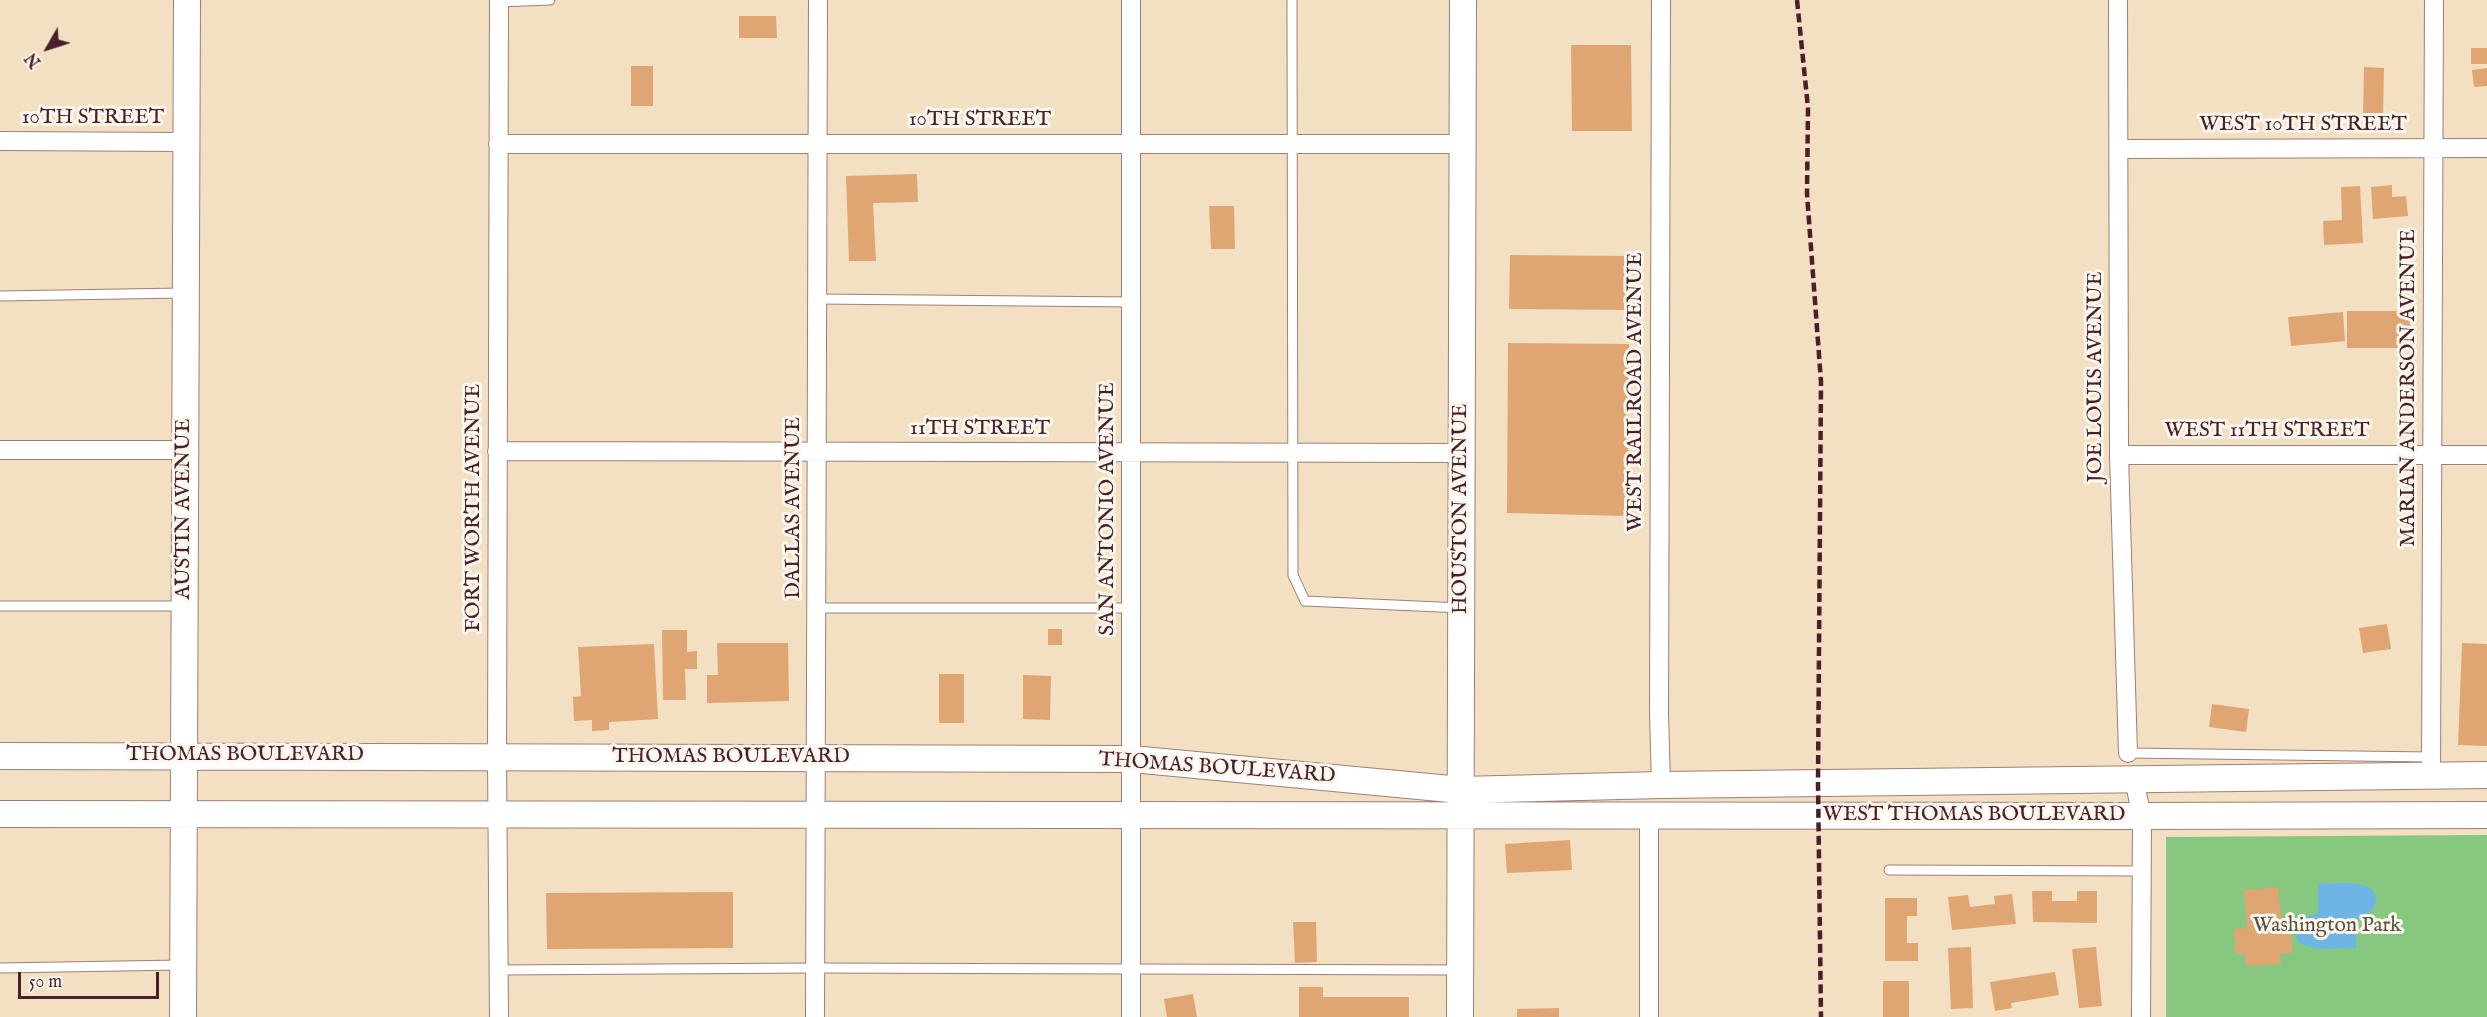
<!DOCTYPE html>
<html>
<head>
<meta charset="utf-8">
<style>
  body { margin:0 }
  #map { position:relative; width:2487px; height:1017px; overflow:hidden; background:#f3dfc2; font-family:"IM FELL English",serif }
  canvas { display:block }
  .north { position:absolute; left:18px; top:18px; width:60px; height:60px; -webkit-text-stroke:4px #fbf7ec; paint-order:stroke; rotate:231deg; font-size:16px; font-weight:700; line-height:24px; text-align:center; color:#4a1f2b }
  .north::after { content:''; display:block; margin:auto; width:21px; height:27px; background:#4a1f2b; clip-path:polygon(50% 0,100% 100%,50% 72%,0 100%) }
  .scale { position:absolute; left:18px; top:972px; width:141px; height:27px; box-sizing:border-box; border:3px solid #4a1f2b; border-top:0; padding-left:8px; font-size:18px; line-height:21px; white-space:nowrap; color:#4a1f2b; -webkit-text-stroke:4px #fbf7ec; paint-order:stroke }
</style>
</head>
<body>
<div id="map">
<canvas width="2487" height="1017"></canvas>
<div class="north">N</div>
<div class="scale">50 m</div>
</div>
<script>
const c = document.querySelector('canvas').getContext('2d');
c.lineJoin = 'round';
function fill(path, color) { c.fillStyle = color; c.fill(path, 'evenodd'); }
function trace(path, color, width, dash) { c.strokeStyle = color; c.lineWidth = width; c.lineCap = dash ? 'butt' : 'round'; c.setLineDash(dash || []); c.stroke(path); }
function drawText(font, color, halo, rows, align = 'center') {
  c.font = font + ' "IM FELL English",serif'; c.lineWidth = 6; c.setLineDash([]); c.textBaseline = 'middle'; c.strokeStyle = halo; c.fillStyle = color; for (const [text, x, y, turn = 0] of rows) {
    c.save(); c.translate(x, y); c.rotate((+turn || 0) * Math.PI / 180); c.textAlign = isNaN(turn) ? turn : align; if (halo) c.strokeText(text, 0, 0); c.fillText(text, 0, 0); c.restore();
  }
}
const green = new Path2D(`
  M 2487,835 L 2487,1017 L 2166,1017 L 2166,837 Z`);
const water = new Path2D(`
  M 2318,884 C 2332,884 2353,881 2366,886 C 2386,895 2372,917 2356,919 L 2356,948 C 2335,948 2277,956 2301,918 L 2318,914 Z`);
const building = new Path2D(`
  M 739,16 L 776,16 L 777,38 L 739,38 Z
  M 1571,45 L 1631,45 L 1632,131 L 1572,131 Z
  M 2471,48 L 2487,48 L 2487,64 L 2471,64 Z
  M 631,66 L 653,66 L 653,106 L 631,106 Z
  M 2364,67 L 2384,68 L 2383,115 L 2363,115 Z
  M 2487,68 L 2487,86 L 2474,87 L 2472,70 Z
  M 917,174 L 918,202 L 873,203 L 876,261 L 849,261 L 846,176 Z
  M 2392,185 L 2392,197 L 2406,196 L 2408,216 L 2373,219 L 2371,187 Z
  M 2360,186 L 2363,243 L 2324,245 L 2323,221 L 2342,220 L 2341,187 Z
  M 1209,206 L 1234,206 L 1235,249 L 1211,249 Z
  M 1510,255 L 1628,256 L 1628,310 L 1509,309 Z
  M 2347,311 L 2410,311 L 2410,348 L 2347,348 Z
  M 2343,312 L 2345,341 L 2291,346 L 2288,317 Z
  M 1508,343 L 1629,344 L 1628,516 L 1507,513 Z
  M 2387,624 L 2391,649 L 2363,653 L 2359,628 Z
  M 1048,629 L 1062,629 L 1062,645 L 1048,645 Z
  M 662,630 L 687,630 L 687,652 L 697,651 L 697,669 L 685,669 L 686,700 L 663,700 Z
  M 717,643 L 788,643 L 789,701 L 707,703 L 707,675 L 718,675 Z
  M 2462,643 L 2487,644 L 2487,746 L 2458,745 Z
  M 654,644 L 658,719 L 609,722 L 609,730 L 592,731 L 592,720 L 574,721 L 573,697 L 581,696 L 578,647 Z
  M 939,674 L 964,674 L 964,723 L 939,723 Z
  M 1023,675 L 1051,676 L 1050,720 L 1023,719 Z
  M 2212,704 L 2249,709 L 2246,732 L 2209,727 Z
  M 1570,840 L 1572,870 L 1507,873 L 1505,844 Z
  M 2278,887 L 2282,929 L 2291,929 L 2292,953 L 2280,954 L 2281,964 L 2246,966 L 2245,953 L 2236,954 L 2234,929 L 2247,928 L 2244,890 Z
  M 2032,891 L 2052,891 L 2052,901 L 2077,901 L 2077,891 L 2097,891 L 2097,923 L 2033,922 Z
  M 733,892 L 733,948 L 547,949 L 546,893 Z
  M 2012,894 L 2016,924 L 1952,930 L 1948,897 L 1968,895 L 1970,907 L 1995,904 L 1994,896 Z
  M 1885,898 L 1917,898 L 1917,916 L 1907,916 L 1907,943 L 1918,943 L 1918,961 L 1885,961 Z
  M 1293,922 L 1316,922 L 1317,962 L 1295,963 Z
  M 1971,947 L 1973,1008 L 1951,1009 L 1948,948 Z
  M 2096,947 L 2102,1006 L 2079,1008 L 2072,949 Z
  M 2055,972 L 2059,995 L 2011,1003 L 2012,1008 L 1995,1011 L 1990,982 Z
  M 1883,981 L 1909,981 L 1909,1017 L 1883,1017 Z
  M 1299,987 L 1323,987 L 1323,997 L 1409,997 L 1409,1017 L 1299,1017 Z
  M 1193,994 L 1197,1017 L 1167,1017 L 1164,999 Z
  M 1559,1008 L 1559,1017 L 1517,1017 L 1517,1009 Z`);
const lane = new Path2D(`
  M 1292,0 L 1293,575 L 1305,601 L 1461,608
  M 499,2 L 550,0
  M 0,296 L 183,293
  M 818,299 L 1131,302
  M 0,606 L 182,606
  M 817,608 L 1131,608
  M 2128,753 L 2431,757
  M 1889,870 L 2141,871
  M 0,968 L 181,965
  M 499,970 L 815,968 L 1459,970`);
const street = new Path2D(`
  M 499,0 L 497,757 L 499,1017
  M 1131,0 L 1131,1017
  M 1661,0 L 1659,713 L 1661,785
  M 2118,0 L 2119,455 L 2128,753
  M 0,141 L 186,142
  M 498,144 L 1463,144
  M 2119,149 L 2487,148
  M 0,450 L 185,450
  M 497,451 L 1462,453
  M 2119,455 L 2487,455
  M 2431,776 L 2434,0
  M 2134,780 L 2142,816 L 2141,1017
  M 815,1017 L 818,0
  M 1649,1017 L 1649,816`);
const secondary = new Path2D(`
  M 0,756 L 1132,759 L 1461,790 L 1661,785 L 2487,775
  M 0,814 L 2142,816 L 2487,815
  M 183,1017 L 187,0
  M 1460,1017 L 1463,0`);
const rail = new Path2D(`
  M 1797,0 L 1808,108 L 1807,194 L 1821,382 L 1818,783 L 1821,1017`);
const streetNames = [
  ["10TH STREET",93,119],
  ["10TH STREET",980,121],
  ["WEST 10TH STREET",2303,126],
  ["JOE LOUIS AVENUE",2097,377,-90],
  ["MARIAN ANDERSON AVENUE",2410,388,-90],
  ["WEST RAILROAD AVENUE",1637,392,-90],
  ["11TH STREET",980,430],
  ["WEST 11TH STREET",2267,432],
  ["FORT WORTH AVENUE",475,508,-90],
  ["DALLAS AVENUE",795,508,-90],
  ["AUSTIN AVENUE",185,509,-90],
  ["SAN ANTONIO AVENUE",1109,509,-90],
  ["HOUSTON AVENUE",1462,509,-90],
  ["THOMAS BOULEVARD",245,756],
  ["THOMAS BOULEVARD",731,758],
  ["THOMAS BOULEVARD",1217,769,4],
  ["WEST THOMAS BOULEVARD",1974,816]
];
const parkNames = [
  ["Washington Park",2327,927]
];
fill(green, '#86c880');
fill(water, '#6cb5e4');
fill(building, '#dfa674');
trace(lane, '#9e7f76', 11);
trace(street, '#9e7f76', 20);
trace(secondary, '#9e7f76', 28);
trace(lane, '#fff', 9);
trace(street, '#fff', 18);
trace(secondary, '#fff', 26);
trace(rail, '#4a1f2b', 4.5, [9, 4.5]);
drawText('21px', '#4a1f2b', '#fbf7ec', streetNames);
drawText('21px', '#5c5244', '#fbf7ec', parkNames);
</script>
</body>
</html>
